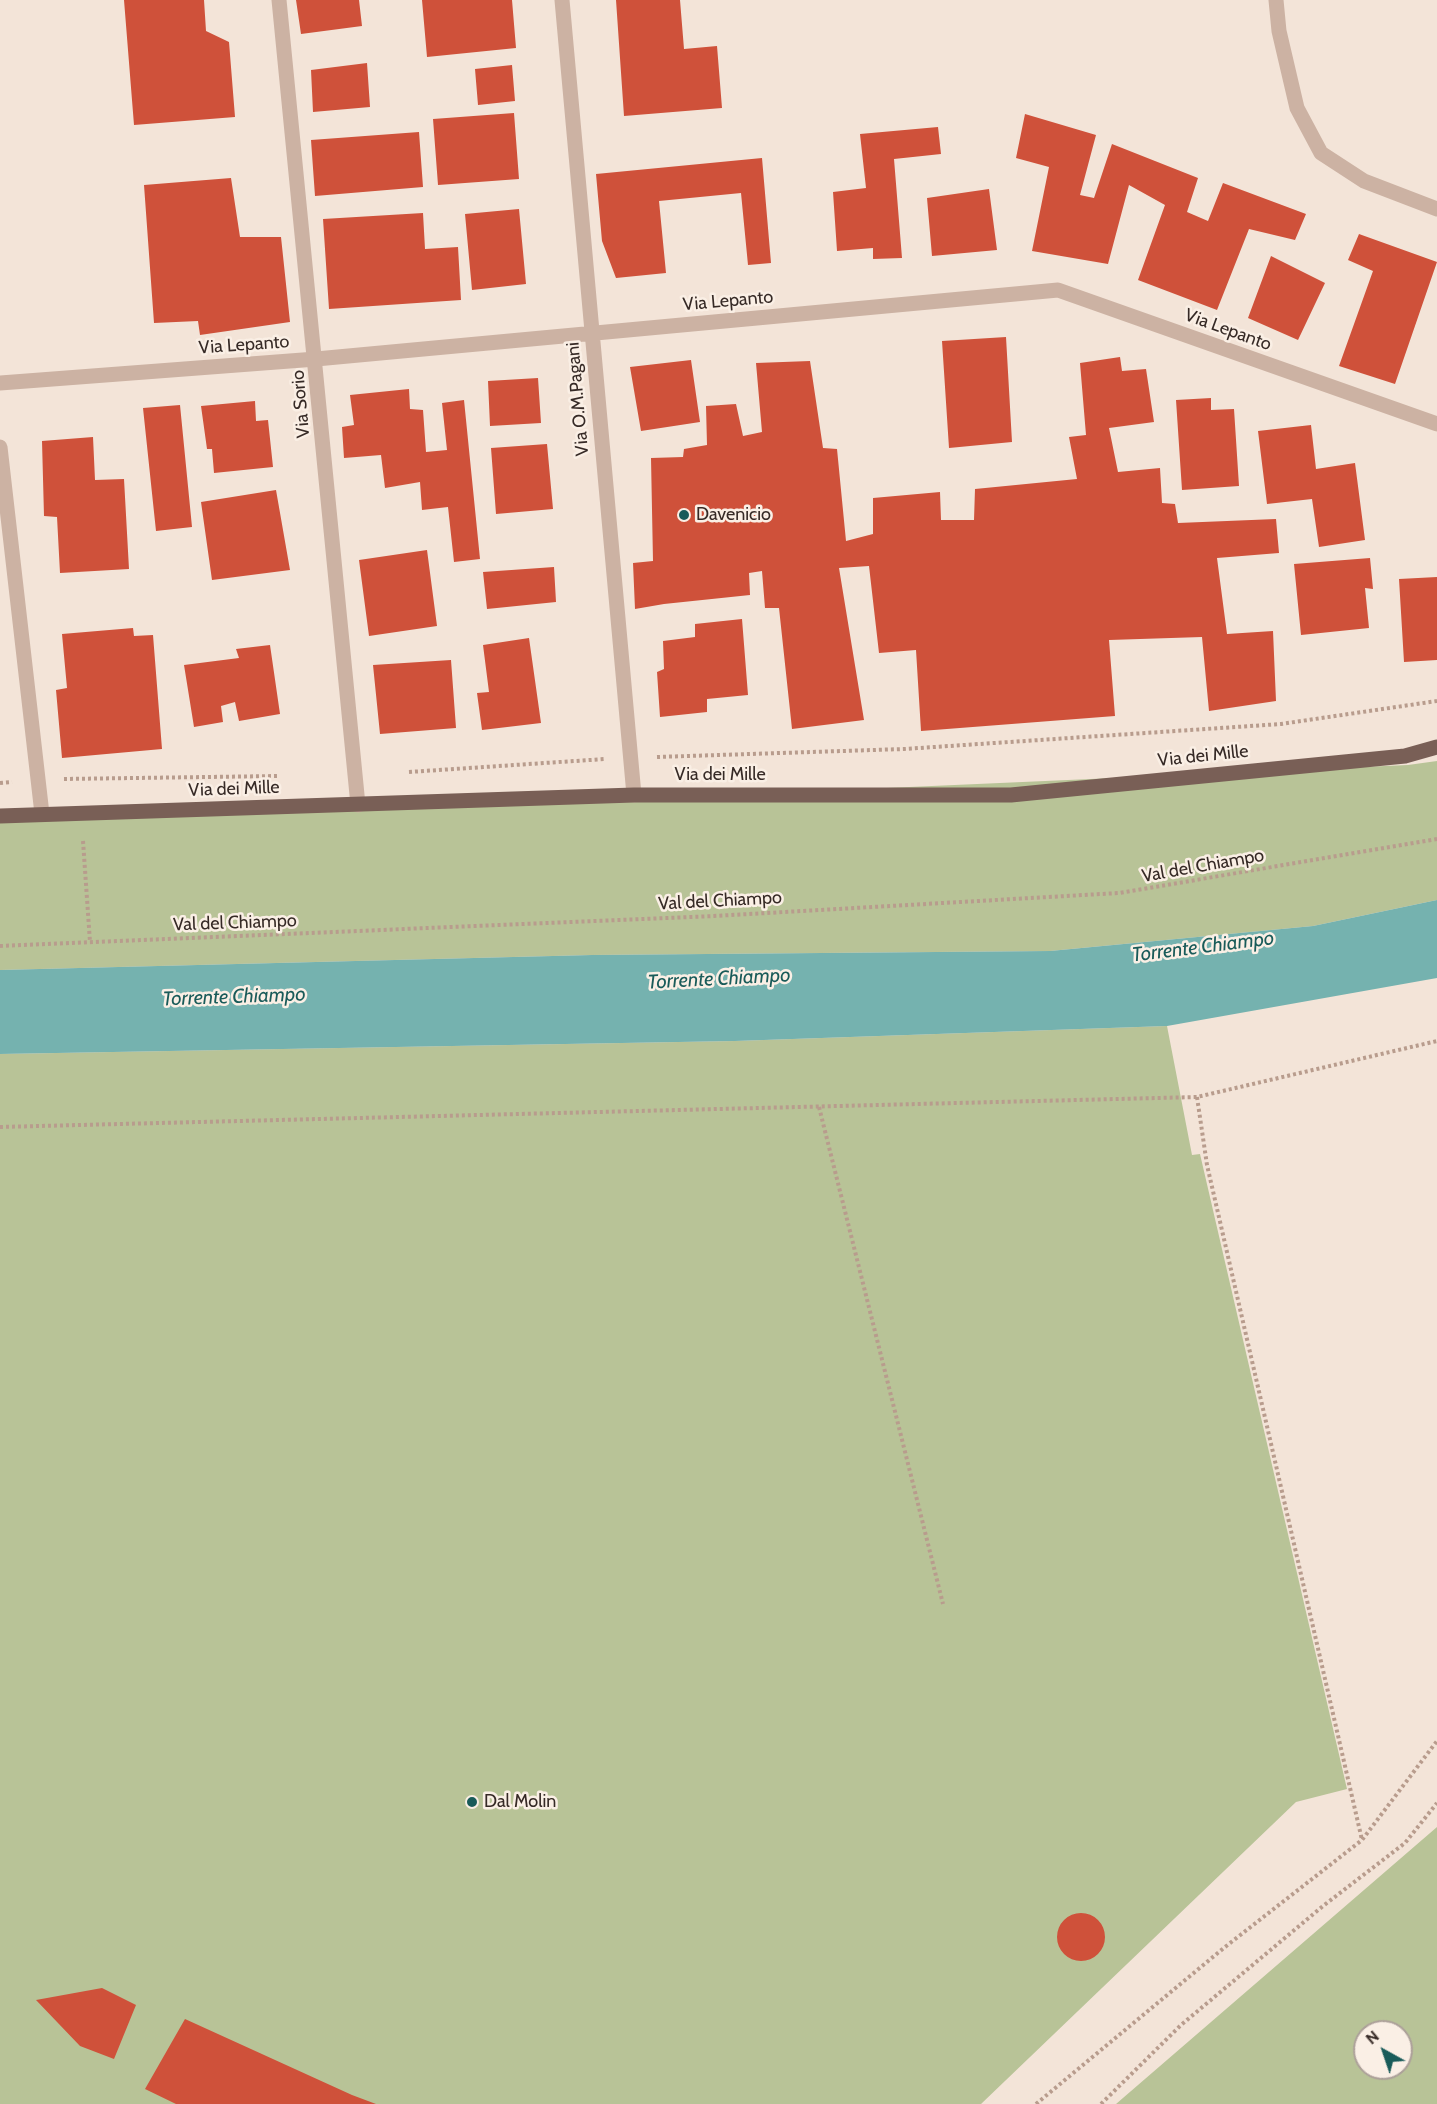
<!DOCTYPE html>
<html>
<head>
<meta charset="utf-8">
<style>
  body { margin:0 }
  #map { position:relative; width:1437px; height:2104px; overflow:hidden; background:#f3e4d8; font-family:Cabin,sans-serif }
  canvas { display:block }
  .north { position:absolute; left:1353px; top:2020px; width:60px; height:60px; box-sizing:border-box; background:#faefe5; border:2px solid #aca099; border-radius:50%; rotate:320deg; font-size:16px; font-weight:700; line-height:24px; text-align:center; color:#362a26 }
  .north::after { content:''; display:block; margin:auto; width:21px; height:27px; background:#195b59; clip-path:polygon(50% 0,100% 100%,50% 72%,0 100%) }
</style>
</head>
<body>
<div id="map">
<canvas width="1437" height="2104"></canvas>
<div class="north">N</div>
</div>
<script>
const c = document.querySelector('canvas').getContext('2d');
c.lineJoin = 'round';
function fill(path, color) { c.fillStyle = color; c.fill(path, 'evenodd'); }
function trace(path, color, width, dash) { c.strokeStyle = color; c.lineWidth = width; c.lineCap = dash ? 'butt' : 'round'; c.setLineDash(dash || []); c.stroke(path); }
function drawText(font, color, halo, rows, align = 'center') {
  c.font = font + ' Cabin,sans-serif'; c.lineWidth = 5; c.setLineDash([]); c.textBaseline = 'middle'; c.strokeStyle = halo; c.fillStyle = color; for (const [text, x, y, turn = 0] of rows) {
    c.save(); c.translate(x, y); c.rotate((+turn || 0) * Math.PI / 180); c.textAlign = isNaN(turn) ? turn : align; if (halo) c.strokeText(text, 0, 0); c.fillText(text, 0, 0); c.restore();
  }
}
const green = new Path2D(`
  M 1437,761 L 1437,900 L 1313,926 L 1050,951 L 592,955 L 0,970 L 0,816 L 637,799 L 1408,765 Z
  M 1167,1026 L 1192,1155 L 1200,1154 L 1347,1789 L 1296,1802 L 981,2104 L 0,2104 L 0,1054 L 735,1041 Z
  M 1437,1827 L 1437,2104 L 1116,2104 ZM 1365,2032 L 1401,2032 L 1401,2068 L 1365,2068 Z`);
const water = new Path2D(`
  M 1437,900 L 1437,978 L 1167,1026 L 735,1041 L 0,1054 L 0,970 L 592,955 L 1050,951 L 1313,926 Z`);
const building = new Path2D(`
  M 124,0 L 204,0 L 206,31 L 229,42 L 235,117 L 134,125 Z
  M 296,0 L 359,0 L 362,26 L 301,34 Z
  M 422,0 L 512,0 L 516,48 L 427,57 Z
  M 616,0 L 680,0 L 684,49 L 717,46 L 722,108 L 624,116 Z
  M 367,63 L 370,107 L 313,112 L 311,70 Z
  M 512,65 L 515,101 L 478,105 L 475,69 Z
  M 514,113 L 519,179 L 438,185 L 433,119 Z
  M 1025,114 L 1096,135 L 1080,195 L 1094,198 L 1112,144 L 1198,178 L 1187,212 L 1208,221 L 1223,183 L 1306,214 L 1295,240 L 1249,229 L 1217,310 L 1138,280 L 1165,205 L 1129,185 L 1108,264 L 1032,251 L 1049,167 L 1016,158 Z
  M 938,127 L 941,154 L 894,159 L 902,258 L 873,259 L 873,248 L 837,251 L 833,192 L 866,188 L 860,134 Z
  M 419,132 L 423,187 L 315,196 L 311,140 Z
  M 762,158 L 771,263 L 748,265 L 741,193 L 659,201 L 666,273 L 616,278 L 602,241 L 596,174 Z
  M 231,178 L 240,237 L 281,237 L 290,322 L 200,335 L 198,321 L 154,323 L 144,185 Z
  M 989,189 L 997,250 L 932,256 L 927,198 Z
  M 519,209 L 526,284 L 472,290 L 465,214 Z
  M 423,213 L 425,249 L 458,247 L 461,300 L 329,309 L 323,219 Z
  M 1359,234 L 1437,262 L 1395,384 L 1339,366 L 1373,271 L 1348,260 Z
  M 1271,256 L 1325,283 L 1298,340 L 1248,318 Z
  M 1006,337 L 1012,442 L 949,448 L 942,341 Z
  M 1120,357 L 1122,371 L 1146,369 L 1154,422 L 1109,428 L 1118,472 L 1160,468 L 1162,503 L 1175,504 L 1178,523 L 1276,519 L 1279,553 L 1217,558 L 1227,634 L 1273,631 L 1276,701 L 1209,711 L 1202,637 L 1109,640 L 1115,716 L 921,731 L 916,650 L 879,653 L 869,566 L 839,568 L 864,720 L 792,729 L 779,608 L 765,608 L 762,571 L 749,573 L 750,595 L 664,604 L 635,609 L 633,563 L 653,561 L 651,458 L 683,457 L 684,449 L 707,445 L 706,406 L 736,404 L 743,436 L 762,432 L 756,363 L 810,361 L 823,448 L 837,449 L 846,541 L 873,534 L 873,498 L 940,492 L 941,520 L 974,520 L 975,489 L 1077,479 L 1069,437 L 1086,435 L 1080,363 Z
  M 691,360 L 700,422 L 641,431 L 630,367 Z
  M 538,378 L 541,423 L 490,426 L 488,381 Z
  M 409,389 L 410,409 L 423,410 L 426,452 L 447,450 L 442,403 L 464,400 L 480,559 L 454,562 L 448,507 L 422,510 L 420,482 L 385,488 L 381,455 L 344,458 L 342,427 L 354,425 L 350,395 Z
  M 1211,398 L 1211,410 L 1234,409 L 1239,486 L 1182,490 L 1176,400 Z
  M 255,401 L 256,421 L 268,420 L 273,467 L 214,473 L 212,449 L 207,449 L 201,406 Z
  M 180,405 L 192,527 L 156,531 L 143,408 Z
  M 1311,425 L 1316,469 L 1355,463 L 1365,540 L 1319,547 L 1312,499 L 1267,504 L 1258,431 Z
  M 93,437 L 95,480 L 124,479 L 129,569 L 60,573 L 57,517 L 44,516 L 42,441 Z
  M 547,444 L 553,509 L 496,514 L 491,448 Z
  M 276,490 L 290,570 L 212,580 L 201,502 Z
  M 427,550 L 437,626 L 369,636 L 359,560 Z
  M 1370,558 L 1373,589 L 1365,588 L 1369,628 L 1301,635 L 1294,564 Z
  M 554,567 L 556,602 L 487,609 L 483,572 Z
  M 1437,577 L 1437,660 L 1404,662 L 1399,579 Z
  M 742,619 L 748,695 L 707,699 L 707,712 L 660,717 L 657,672 L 664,669 L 663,641 L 695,637 L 695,624 Z
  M 133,628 L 134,636 L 153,635 L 162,749 L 62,758 L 56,690 L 67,688 L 62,634 Z
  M 529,638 L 541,723 L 482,730 L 477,693 L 489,692 L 483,645 Z
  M 270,645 L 280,714 L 239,721 L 235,702 L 221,706 L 223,722 L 194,727 L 184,665 L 239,658 L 236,649 Z
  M 451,660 L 456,728 L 380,734 L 373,665 Z
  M1057 1937a24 24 0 1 1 48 0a24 24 0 1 1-48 0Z
  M 102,1988 L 136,2005 L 114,2059 L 80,2046 L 36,2000 Z
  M 185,2019 L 352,2095 L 376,2104 L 176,2104 L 145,2089 Z`);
const path = new Path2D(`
  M 657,757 L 904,749 L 1281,724 L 1437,701
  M 409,772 L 605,759
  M 64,779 L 278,776
  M 0,783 L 12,782
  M 83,841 L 90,942
  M 0,946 L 714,916 L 1119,893 L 1437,839
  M 1197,1097 L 1207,1165 L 1362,1840
  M 819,1107 L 943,1604
  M 0,1127 L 1197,1097 L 1437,1041
  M 1036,2104 L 1225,1947 L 1362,1840 L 1437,1741
  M 1101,2104 L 1181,2025 L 1323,1906 L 1405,1843 L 1437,1803`);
const minor = new Path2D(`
  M 279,0 L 358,805
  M 562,0 L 634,795
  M 1276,0 L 1279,31 L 1297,108 L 1321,153 L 1364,181 L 1437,209
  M 0,383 L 316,359 L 1058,290 L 1437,424
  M 0,447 L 42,814`);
const major = new Path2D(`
  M 0,816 L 634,795 L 1011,795 L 1405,756 L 1437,747`);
const markers = [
  [684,515,6,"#195b59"],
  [472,1802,6,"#195b59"]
];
const streetNames = [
  ["Via Lepanto",728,301,-5],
  ["Via Lepanto",1228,330,20],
  ["Via Lepanto",244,345,-4],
  ["Via O.M.Pagani",578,399,-95],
  ["Via Sorio",301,404,-95],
  ["Via dei Mille",1203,756,-6],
  ["Via dei Mille",720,775],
  ["Via dei Mille",234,789,-2],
  ["Val del Chiampo",1203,866,-10],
  ["Val del Chiampo",720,901,-3],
  ["Val del Chiampo",235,923,-2]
];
const poiNames = [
  ["Davenicio",696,515],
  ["Dal Molin",484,1802]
];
const waterNames = [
  ["Torrente Chiampo",1203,947,-7],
  ["Torrente Chiampo",719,979,-3],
  ["Torrente Chiampo",234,997,-2]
];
fill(green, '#b8c397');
fill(water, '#75b2af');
fill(building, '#cf513a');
trace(path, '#b89c8d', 4, [3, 3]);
trace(minor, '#ccb2a3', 15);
trace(major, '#795f56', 15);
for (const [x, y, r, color] of markers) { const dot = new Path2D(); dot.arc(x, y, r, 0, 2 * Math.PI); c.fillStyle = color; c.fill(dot); trace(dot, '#faefe5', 2); }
drawText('18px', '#362a26', '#faefe5', streetNames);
drawText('18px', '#362a26', '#faefe5', poiNames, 'left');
drawText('italic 20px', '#195b59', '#faefe5', waterNames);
</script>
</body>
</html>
